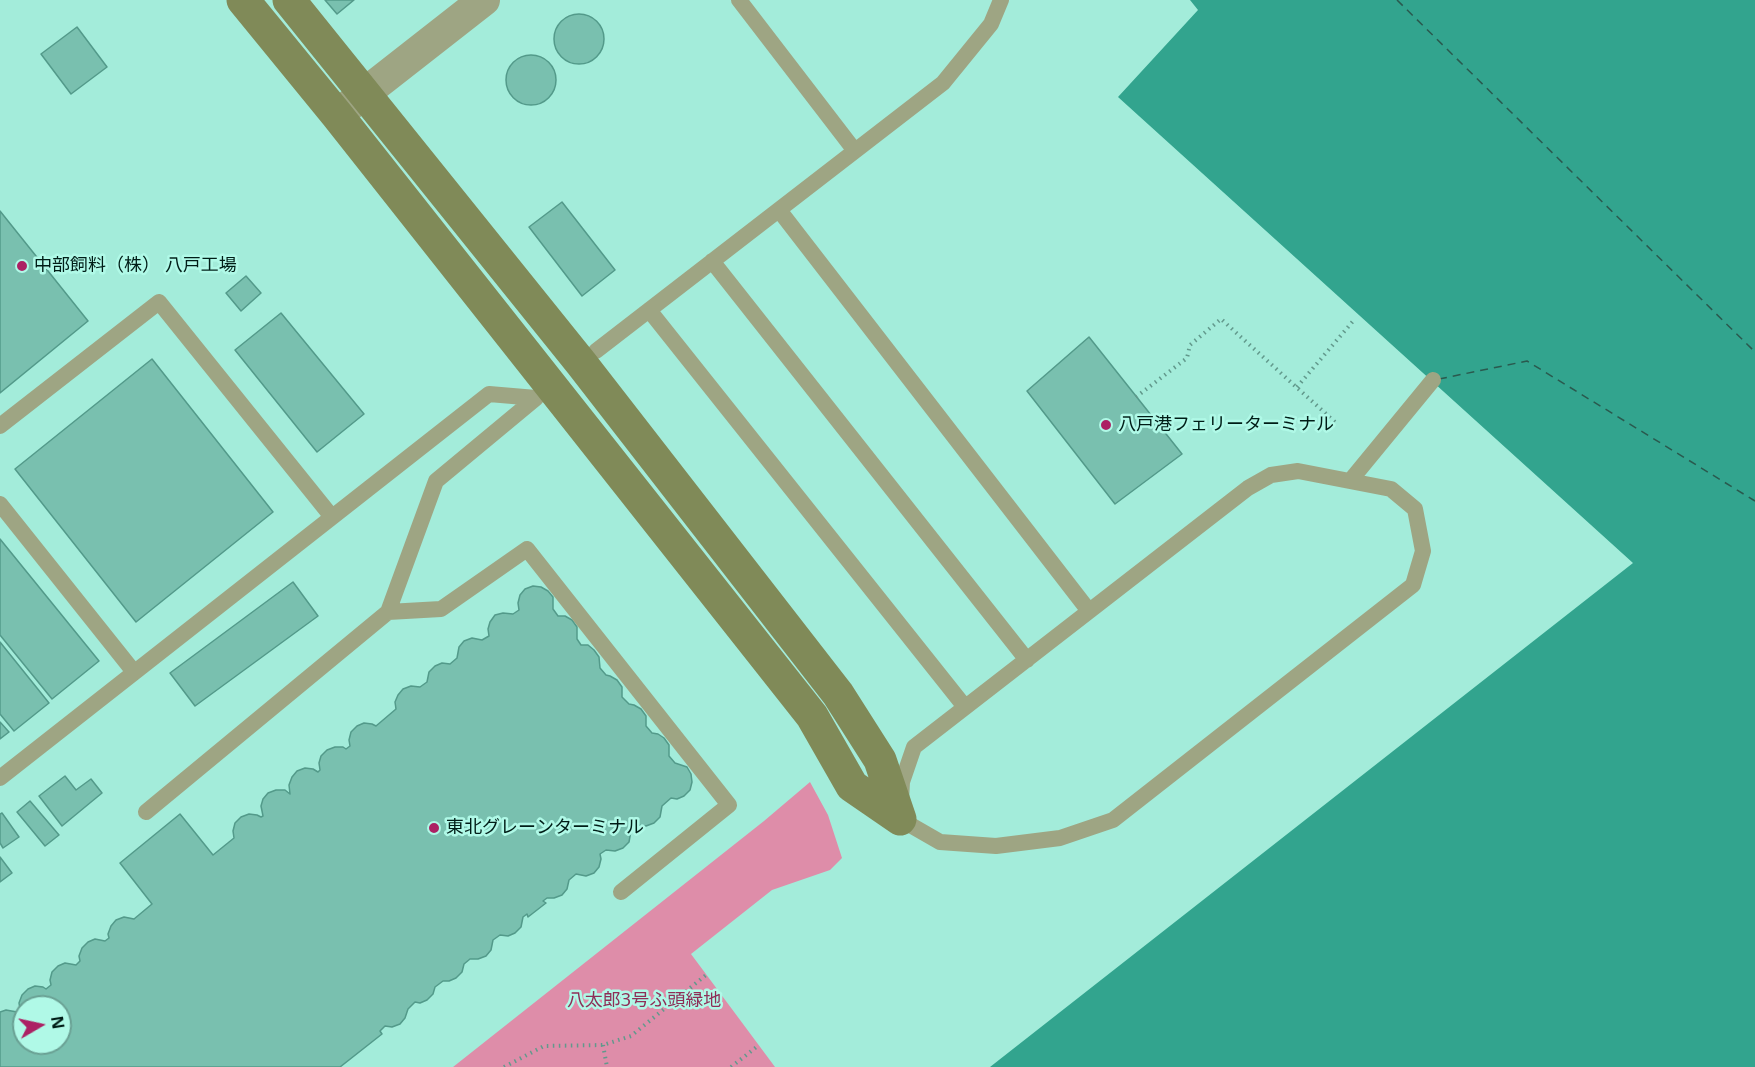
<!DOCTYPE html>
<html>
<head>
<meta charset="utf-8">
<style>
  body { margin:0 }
  #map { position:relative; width:1755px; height:1067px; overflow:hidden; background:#a3ecda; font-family:"Noto Sans",sans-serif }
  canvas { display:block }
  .north { position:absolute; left:12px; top:995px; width:60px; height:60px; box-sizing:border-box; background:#b0f9e7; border:2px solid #6aa194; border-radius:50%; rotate:81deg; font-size:16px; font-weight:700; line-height:24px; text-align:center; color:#001d17 }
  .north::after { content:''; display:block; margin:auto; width:21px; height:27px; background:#ac2164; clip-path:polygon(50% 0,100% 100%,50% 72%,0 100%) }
</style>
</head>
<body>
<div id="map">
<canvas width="1755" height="1067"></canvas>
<div class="north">N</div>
</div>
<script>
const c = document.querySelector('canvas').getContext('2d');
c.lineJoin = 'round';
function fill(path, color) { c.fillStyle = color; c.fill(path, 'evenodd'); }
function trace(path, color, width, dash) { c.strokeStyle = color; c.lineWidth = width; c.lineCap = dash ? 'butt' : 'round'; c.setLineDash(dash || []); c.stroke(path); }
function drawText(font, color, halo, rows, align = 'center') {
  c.font = font + ' "Noto Sans","Noto Sans JP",sans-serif'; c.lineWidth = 5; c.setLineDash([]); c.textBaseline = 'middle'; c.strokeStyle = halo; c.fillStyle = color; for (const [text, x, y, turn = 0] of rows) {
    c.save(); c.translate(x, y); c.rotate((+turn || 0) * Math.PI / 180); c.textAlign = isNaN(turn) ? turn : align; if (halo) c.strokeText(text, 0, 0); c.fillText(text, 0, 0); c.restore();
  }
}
const green = new Path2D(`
  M 810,782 L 828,815 L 842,858 L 830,870 L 772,890 L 691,954 L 775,1067 L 453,1067 L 764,821 Z`);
const water = new Path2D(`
  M 1190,0 L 1755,0 L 1755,1067 L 990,1067 L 1633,563 L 1118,97 L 1198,10 Z`);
const ferry = new Path2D(`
  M 1397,0 L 1755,352
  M 1439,379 L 1527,361 L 1755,501`);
const building = new Path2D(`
  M 325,0 L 354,0 L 337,14 Z
  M554 39a25 25 0 1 1 50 0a25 25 0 1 1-50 0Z
  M 77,27 L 107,67 L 71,94 L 41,54 Z
  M506 80a25 25 0 1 1 50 0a25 25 0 1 1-50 0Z
  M 562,202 L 615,270 L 582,296 L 529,227 Z
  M 0,211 L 88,321 L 0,393 Z
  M 246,276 L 261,293 L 241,311 L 226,293 Z
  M 281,313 L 364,414 L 317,452 L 235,350 Z
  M 1089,337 L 1182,454 L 1115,504 L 1027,391 Z
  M 152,359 L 273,512 L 136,622 L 15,469 Z
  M 0,539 L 99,661 L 52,699 L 0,635 Z
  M 293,582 L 318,616 L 195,706 L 170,673 Z
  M 533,586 L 541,587 L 548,591 L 553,597 L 553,609 L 558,616 L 565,616 L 572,620 L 577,627 L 577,639 L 581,645 L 588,645 L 594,650 L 599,657 L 600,668 L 606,675 L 610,676 L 617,680 L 622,687 L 622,697 L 629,704 L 634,705 L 641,709 L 646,716 L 646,726 L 652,733 L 658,734 L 664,738 L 669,745 L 669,756 L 675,763 L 687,767 L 691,774 L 692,782 L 690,790 L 684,796 L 677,799 L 671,798 L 662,806 L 660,817 L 654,823 L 646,826 L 638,825 L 631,831 L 629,842 L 623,848 L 615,851 L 606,850 L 600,854 L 601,859 L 599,867 L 594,873 L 586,876 L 576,874 L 569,880 L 567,889 L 562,895 L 554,898 L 547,898 L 543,901 L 546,903 L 528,917 L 527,914 L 523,917 L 521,927 L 515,933 L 508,936 L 500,935 L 493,940 L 491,950 L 486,956 L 478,959 L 470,959 L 464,964 L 462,972 L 456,978 L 449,981 L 443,981 L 435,987 L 433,994 L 427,1000 L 420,1003 L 415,1002 L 408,1009 L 405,1018 L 400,1024 L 392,1027 L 385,1026 L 380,1031 L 382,1034 L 340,1067 L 0,1067 L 0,1012 L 6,1010 L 17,1012 L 20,1009 L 19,1003 L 22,995 L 28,989 L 35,986 L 43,987 L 46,989 L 51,985 L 50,980 L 52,972 L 58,966 L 65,963 L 76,965 L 80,961 L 79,956 L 82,948 L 88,942 L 95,939 L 105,941 L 109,938 L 108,934 L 111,926 L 116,920 L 124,917 L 134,919 L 152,904 L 120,863 L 180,814 L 213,855 L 234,838 L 233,831 L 235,823 L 241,817 L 249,814 L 257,815 L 261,817 L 263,816 L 261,806 L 263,799 L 268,793 L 276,790 L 285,790 L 290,794 L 289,785 L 292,777 L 297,771 L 305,768 L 313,769 L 318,772 L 320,770 L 319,763 L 321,756 L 327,750 L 335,747 L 343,747 L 346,749 L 350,746 L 349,740 L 351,732 L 357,726 L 364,723 L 372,724 L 376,726 L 396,709 L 395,702 L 398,695 L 403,689 L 411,686 L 420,687 L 427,682 L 429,672 L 435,666 L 442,663 L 450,664 L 457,658 L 459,647 L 464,641 L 472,638 L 482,640 L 489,636 L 488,629 L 490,622 L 495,615 L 503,613 L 513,614 L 519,610 L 518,603 L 520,595 L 525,589 ZM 24,1007 L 60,1007 L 60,1043 L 24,1043 Z
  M 0,642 L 49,703 L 14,731 L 0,714 Z
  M 0,722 L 9,732 L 0,739 Z
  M 65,776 L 76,790 L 91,779 L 102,793 L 62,826 L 39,796 Z
  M 30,801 L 59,835 L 45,846 L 17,812 Z
  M 2,813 L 19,837 L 3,848 L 0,843 L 0,814 Z
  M 0,857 L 12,873 L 0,882 Z`);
const path = new Path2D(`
  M 1297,387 L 1354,320
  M 1136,397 L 1187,358 L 1190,345 L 1221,319 L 1335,422
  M 603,1045 L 607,1067
  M 504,1067 L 544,1046 L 603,1045 L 631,1036 L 706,975
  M 731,1067 L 759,1045`);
const lane = new Path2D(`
  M 739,0 L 855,151
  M 779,210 L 1089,611
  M 712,261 L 1027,660
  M 649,310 L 965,707
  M 596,351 L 943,83 L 991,24 L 1001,0
  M 0,426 L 159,302 L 332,517
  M 1298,471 L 1391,489 L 1415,509 L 1423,551 L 1413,585 L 1113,820 L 1060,838 L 996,846 L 940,842 L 900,819 L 902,782 L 914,747 L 1248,488 L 1271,475 Z
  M 1350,481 L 1433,380
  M 0,504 L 134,672
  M 388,612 L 436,481 L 536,398
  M 0,778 L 489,394 L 536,398
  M 146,812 L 388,612 L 441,609 L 527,549 L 729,805 L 621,892`);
const street = new Path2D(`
  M 337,115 L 484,0`);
const secondary = new Path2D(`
  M 243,0 L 337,115 L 812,716 L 852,786 L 900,819
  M 289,0 L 581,363 L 838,694 L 880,760 L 900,819`);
const markers = [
  [22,266,6,"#ac2164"],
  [1106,425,6,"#ac2164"],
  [434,828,6,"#ac2164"]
];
const poiNames = [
  ["中部飼料（株） 八戸工場",34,266],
  ["八戸港フェリーターミナル",1118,425],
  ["東北グレーンターミナル",446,828]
];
const parkNames = [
  ["八太郎3号ふ頭緑地",644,1001]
];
fill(green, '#de8da9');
fill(water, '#32a48e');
trace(ferry, '#2a594e', 1.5, [8, 6]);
fill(building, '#79c0af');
trace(building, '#539a8a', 1.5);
trace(path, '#62998c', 4, [1.5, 4.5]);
trace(lane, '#9ea583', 16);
trace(street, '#9ea583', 32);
trace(secondary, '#808a58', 33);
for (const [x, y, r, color] of markers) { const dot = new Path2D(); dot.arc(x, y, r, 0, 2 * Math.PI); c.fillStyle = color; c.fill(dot); trace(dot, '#b0f9e7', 2); }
drawText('18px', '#001d17', '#b0f9e7', poiNames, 'left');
drawText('18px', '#8e2e57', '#b0f9e7', parkNames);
</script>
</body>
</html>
